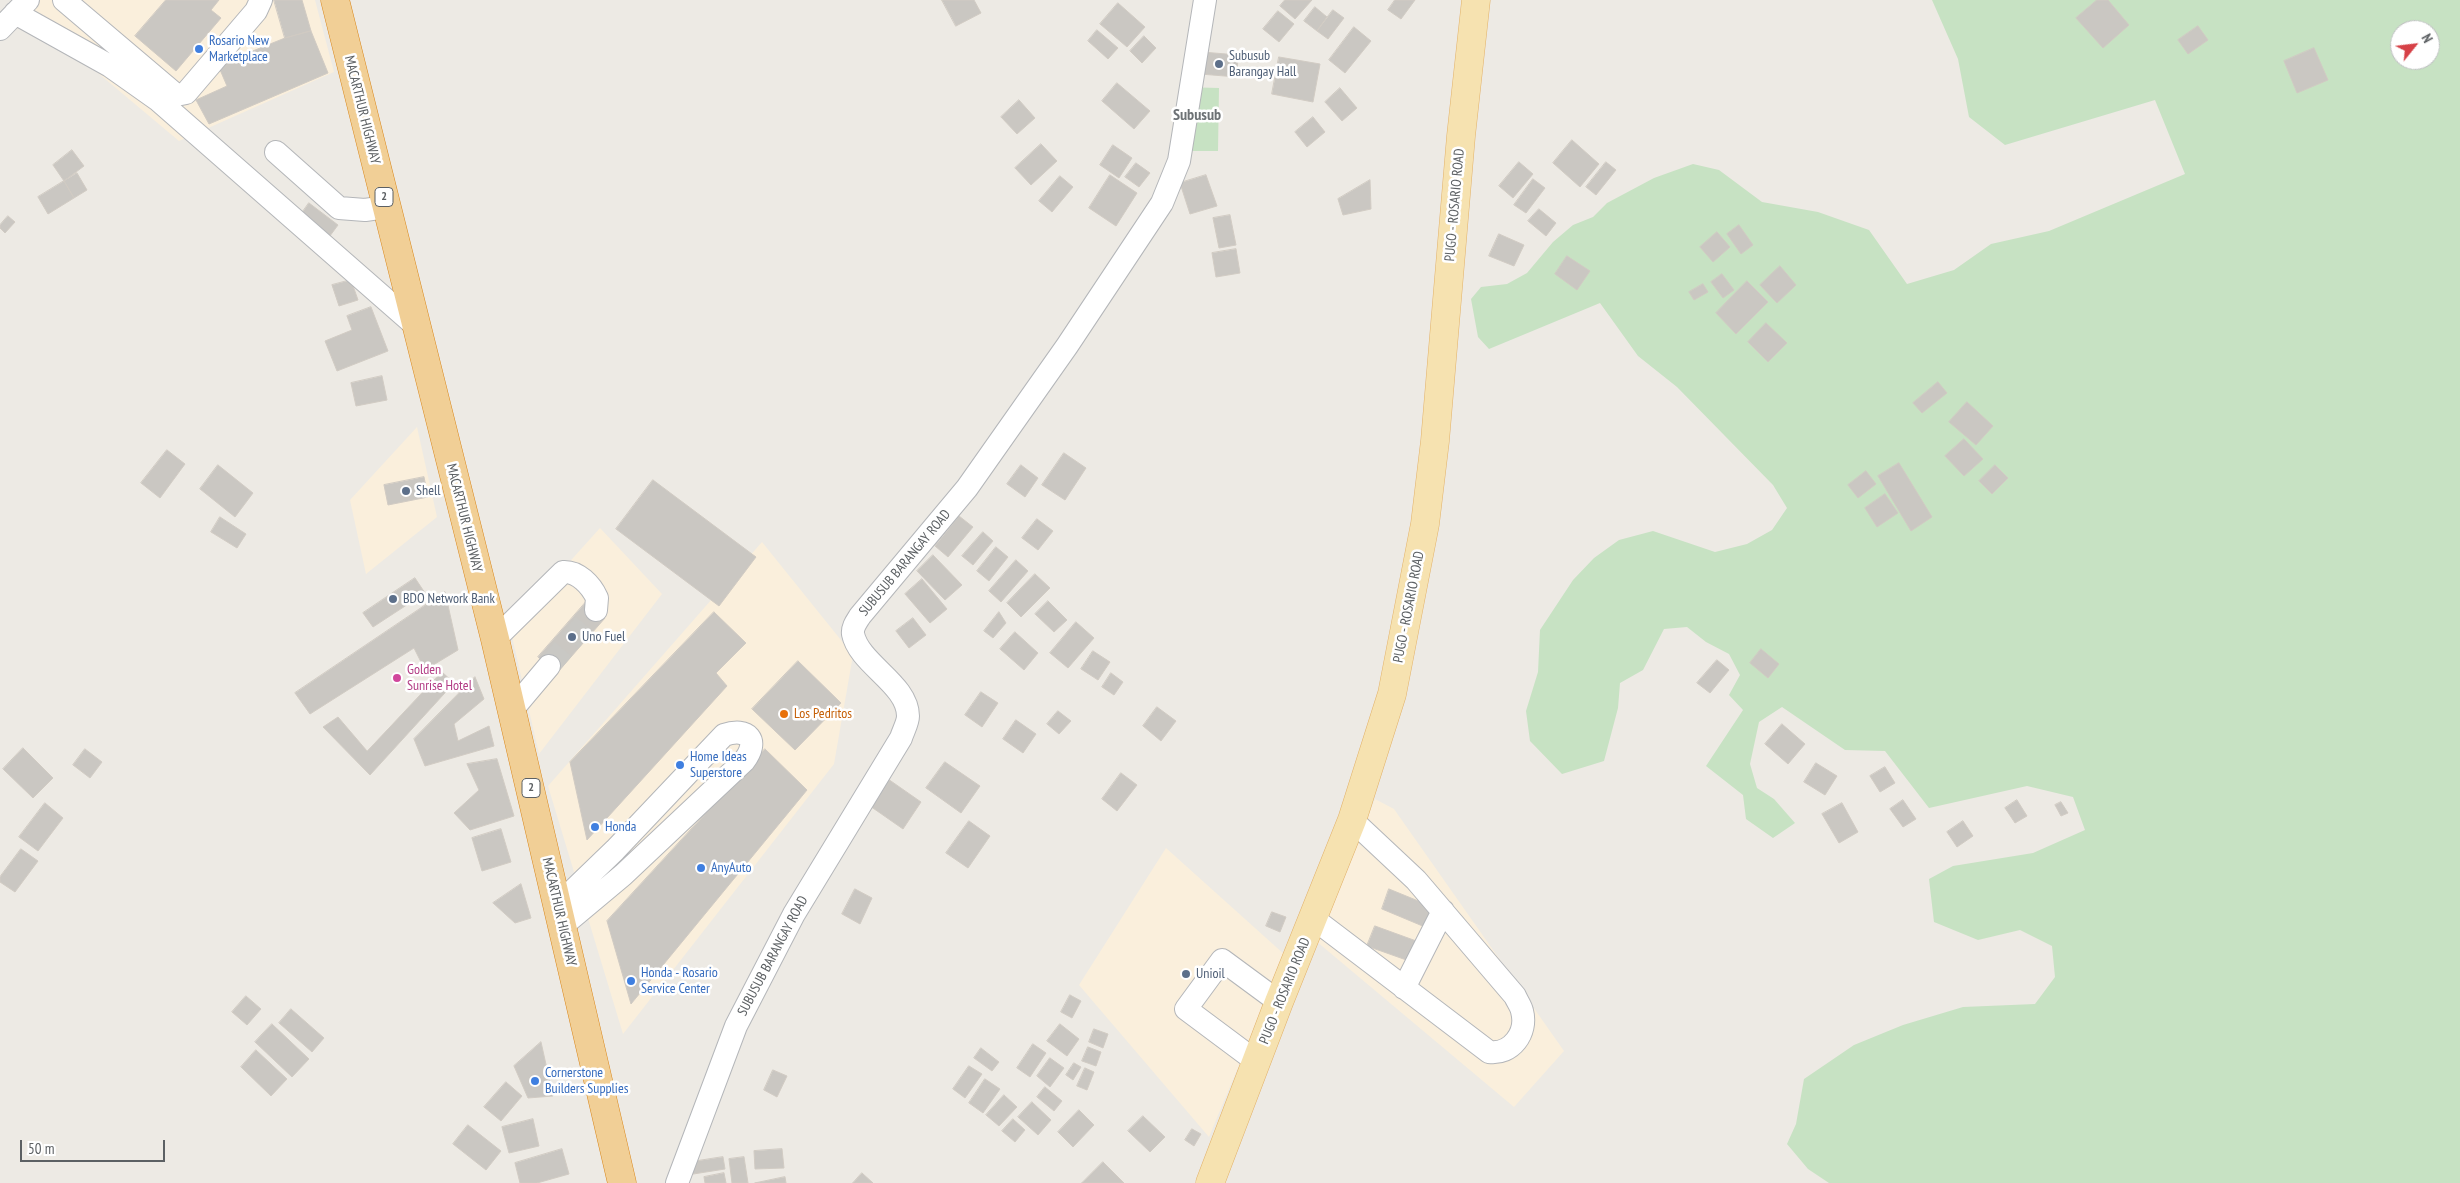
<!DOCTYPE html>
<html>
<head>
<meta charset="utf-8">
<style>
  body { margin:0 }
  #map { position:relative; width:2460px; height:1183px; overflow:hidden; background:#edeae4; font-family:"PT Sans Narrow",sans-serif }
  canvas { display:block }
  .north { position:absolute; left:2390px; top:20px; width:50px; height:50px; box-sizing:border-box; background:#fff; border:1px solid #bebfc1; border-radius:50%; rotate:61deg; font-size:14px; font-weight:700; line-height:20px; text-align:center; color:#5c6063 }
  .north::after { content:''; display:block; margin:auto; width:18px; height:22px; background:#d64147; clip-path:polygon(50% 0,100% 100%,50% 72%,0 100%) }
  .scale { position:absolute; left:20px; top:1140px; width:145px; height:22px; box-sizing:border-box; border:2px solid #5c6063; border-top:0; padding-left:6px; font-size:15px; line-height:18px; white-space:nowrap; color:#5c6063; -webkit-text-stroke:4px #fff; paint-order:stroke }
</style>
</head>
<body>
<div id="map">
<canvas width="2460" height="1183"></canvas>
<div class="north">N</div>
<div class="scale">50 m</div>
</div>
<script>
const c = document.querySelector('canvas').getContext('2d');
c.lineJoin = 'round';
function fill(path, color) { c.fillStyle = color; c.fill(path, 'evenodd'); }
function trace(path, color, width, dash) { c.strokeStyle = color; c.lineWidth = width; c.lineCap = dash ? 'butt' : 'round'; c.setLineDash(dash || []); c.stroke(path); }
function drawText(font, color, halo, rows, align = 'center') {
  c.font = font + ' "PT Sans Narrow",sans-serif'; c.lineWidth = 5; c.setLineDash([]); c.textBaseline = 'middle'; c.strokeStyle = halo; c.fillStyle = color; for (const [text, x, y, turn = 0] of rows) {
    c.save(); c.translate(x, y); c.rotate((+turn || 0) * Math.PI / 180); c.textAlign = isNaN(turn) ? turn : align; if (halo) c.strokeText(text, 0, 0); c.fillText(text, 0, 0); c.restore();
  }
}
const commercial = new Path2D(`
  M 11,0 L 315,0 L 334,72 L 179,141 Z
  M 417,427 L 437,517 L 366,574 L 350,500 Z
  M 600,528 L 662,594 L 539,754 L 510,628 Z
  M 762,542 L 853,655 L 834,764 L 623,1034 L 548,786 Z
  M 1375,799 L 1394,809 L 1564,1051 L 1514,1107 L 1316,941 Z
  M 1166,848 L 1285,955 L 1209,1137 L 1079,985 Z`);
const green = new Path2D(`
  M 1932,0 L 2460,0 L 2460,1183 L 1829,1183 L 1808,1169 L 1787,1144 L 1796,1124 L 1804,1079 L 1854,1045 L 1903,1025 L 1963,1007 L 2035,1004 L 2055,977 L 2052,946 L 2020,930 L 1978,940 L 1934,922 L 1929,879 L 1953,866 L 2033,853 L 2085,830 L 2073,797 L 2027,786 L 1929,808 L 1885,751 L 1845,750 L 1782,707 L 1759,722 L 1750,764 L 1757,788 L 1774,799 L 1795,823 L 1773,838 L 1746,819 L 1743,795 L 1706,766 L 1743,710 L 1729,695 L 1740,675 L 1729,654 L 1706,642 L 1687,627 L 1664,629 L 1643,670 L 1620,683 L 1618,708 L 1604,761 L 1562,774 L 1530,741 L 1526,711 L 1538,672 L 1540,630 L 1573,580 L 1594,558 L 1619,540 L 1653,531 L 1715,552 L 1747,544 L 1772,530 L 1787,508 L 1773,485 L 1677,387 L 1638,356 L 1600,303 L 1489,349 L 1478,337 L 1471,299 L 1481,287 L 1507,284 L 1527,273 L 1553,242 L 1573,225 L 1593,217 L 1607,203 L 1654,178 L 1693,164 L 1719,170 L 1762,202 L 1818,212 L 1869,230 L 1907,284 L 1954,270 L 1991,244 L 2049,231 L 2185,174 L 2155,100 L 2005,145 L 1969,117 L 1958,59 ZM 2400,30 L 2430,30 L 2430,60 L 2400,60 Z
  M 1182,87 L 1219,88 L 1218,151 L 1181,151 Z`);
const building = new Path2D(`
  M 166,0 L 219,0 L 211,10 L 221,18 L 176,71 L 135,36 Z
  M 274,0 L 302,0 L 311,31 L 285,38 Z
  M 942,0 L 974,0 L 981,13 L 956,26 Z
  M 1285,0 L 1312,0 L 1295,19 L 1280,6 Z
  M 1395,0 L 1415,0 L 1401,19 L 1388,10 Z
  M 2097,0 L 2108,0 L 2129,25 L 2103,48 L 2076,18 Z
  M 1118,3 L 1145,27 L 1127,47 L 1100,24 Z
  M 1315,7 L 1327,17 L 1317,31 L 1304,21 Z
  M 1333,10 L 1344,18 L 1328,39 L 1317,31 Z
  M 1278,11 L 1294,24 L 1279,42 L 1263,29 Z
  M 2198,26 L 2208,40 L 2188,54 L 2178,40 Z
  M 1354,27 L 1371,41 L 1345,73 L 1329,60 Z
  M 1097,30 L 1118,48 L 1108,59 L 1088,41 Z
  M 311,31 L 328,73 L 209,124 L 196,100 L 227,86 L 218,65 L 285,38 Z
  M 1144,36 L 1156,48 L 1142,63 L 1130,51 Z
  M 2314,48 L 2328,80 L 2297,93 L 2284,61 Z
  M 1202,52 L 1238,55 L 1237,77 L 1200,74 Z
  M 1279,57 L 1320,64 L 1313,102 L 1272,94 Z
  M 1117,83 L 1150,111 L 1134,129 L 1102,101 Z
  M 1340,88 L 1357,108 L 1342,121 L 1325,102 Z
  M 1019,100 L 1035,118 L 1017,134 L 1001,117 Z
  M 1313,117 L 1325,132 L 1307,147 L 1295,132 Z
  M 1572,140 L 1599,164 L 1580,187 L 1553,163 Z
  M 1041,144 L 1057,161 L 1031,185 L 1015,168 Z
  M 1113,145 L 1132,158 L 1119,178 L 1100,165 Z
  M 72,150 L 84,166 L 64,181 L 53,165 Z
  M 1519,162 L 1533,174 L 1513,198 L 1499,186 Z
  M 1606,162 L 1616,170 L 1596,195 L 1586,187 Z
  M 1136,163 L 1150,173 L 1139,187 L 1125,177 Z
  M 77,173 L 87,190 L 74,198 L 64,181 Z
  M 1110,175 L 1137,193 L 1116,226 L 1089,208 Z
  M 1206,175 L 1217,206 L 1190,214 L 1180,183 Z
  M 1060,176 L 1073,187 L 1052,212 L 1039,201 Z
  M 1533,179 L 1545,188 L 1526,213 L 1514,205 Z
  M 1370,180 L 1371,209 L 1343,215 L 1338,199 Z
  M 64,181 L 74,198 L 48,214 L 38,197 Z
  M 309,203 L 338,225 L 321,248 L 292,227 Z
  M 1539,209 L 1556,223 L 1546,236 L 1528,221 Z
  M 1230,215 L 1236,245 L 1219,248 L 1213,218 Z
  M 8,216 L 15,222 L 5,233 L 0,228 L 0,225 Z
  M 1739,225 L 1753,245 L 1741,254 L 1727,234 Z
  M 1717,232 L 1730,247 L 1713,262 L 1700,247 Z
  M 1499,234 L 1524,245 L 1514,266 L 1489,256 Z
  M 1236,249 L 1240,273 L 1216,277 L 1212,253 Z
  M 1567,256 L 1590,271 L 1577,290 L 1555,274 Z
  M 1780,266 L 1796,285 L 1777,303 L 1760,285 Z
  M 1722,274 L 1734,290 L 1723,298 L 1711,282 Z
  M 351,280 L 358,300 L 339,306 L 332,285 Z
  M 1747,281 L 1768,302 L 1736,334 L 1716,313 Z
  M 1703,284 L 1708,292 L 1694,300 L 1689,292 Z
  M 371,307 L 388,351 L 337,371 L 325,341 L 352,330 L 347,316 Z
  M 1766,323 L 1787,343 L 1768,362 L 1748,342 Z
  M 382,376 L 387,400 L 356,406 L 351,383 Z
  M 1938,382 L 1947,393 L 1922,413 L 1913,403 Z
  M 1967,402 L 1993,426 L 1976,445 L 1949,422 Z
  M 1964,439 L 1983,459 L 1964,476 L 1945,456 Z
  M 167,450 L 185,464 L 160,498 L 141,483 Z
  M 1064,453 L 1086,468 L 1065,500 L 1042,485 Z
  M 1899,463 L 1932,517 L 1911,531 L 1878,476 Z
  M 218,465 L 253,493 L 235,517 L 200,489 Z
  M 1021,465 L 1038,478 L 1025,497 L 1007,484 Z
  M 1995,465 L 2008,478 L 1992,494 L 1979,481 Z
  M 1866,471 L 1876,484 L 1858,498 L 1848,485 Z
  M 424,477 L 428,497 L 388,505 L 384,485 Z
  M 653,480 L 756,557 L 719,606 L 616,529 Z
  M 1885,494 L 1898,513 L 1877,527 L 1865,508 Z
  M 959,516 L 973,527 L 948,557 L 935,546 Z
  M 220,517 L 246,534 L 237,548 L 211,532 Z
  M 1037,519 L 1053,531 L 1038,550 L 1022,538 Z
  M 983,532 L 993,541 L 973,565 L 962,556 Z
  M 996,547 L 1008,557 L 989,581 L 977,571 Z
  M 933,555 L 962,585 L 945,600 L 917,571 Z
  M 1016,560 L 1028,571 L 1001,602 L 989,591 Z
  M 1035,574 L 1050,588 L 1021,617 L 1007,603 Z
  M 415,578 L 425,593 L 373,627 L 363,613 Z
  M 922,579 L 947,609 L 930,623 L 905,594 Z
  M 445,592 L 458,650 L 425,670 L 414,648 L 310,714 L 295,693 Z
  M 1048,601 L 1067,620 L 1054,632 L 1035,614 Z
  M 586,602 L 605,618 L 557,673 L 538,657 Z
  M 714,612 L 746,643 L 716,673 L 727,686 L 587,840 L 570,762 Z
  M 999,612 L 1006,623 L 993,638 L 984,631 Z
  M 913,618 L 926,635 L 909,648 L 896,631 Z
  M 1076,622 L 1094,638 L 1068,668 L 1050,653 Z
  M 1015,632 L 1038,653 L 1024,670 L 1000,649 Z
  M 1761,649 L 1779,664 L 1768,678 L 1750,663 Z
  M 1093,651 L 1110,662 L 1098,680 L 1081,669 Z
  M 1717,660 L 1729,670 L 1710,693 L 1697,683 Z
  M 798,661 L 841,703 L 795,750 L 752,709 Z
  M 442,672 L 454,683 L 370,775 L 323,727 L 338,717 L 367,751 Z
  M 1111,673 L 1123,682 L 1114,695 L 1102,687 Z
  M 475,677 L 484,699 L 454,724 L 458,741 L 489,726 L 494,746 L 425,766 L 414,739 Z
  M 981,692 L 998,703 L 982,727 L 965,715 Z
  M 1157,707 L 1176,721 L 1161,741 L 1143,726 Z
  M 1058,711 L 1071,721 L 1059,734 L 1047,724 Z
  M 1016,720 L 1036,734 L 1023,753 L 1003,739 Z
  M 1782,724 L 1805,744 L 1788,764 L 1765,744 Z
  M 23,748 L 53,778 L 33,798 L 3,769 Z
  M 85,749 L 102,762 L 90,778 L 73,765 Z
  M 765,749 L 807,790 L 631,1004 L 607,921 Z
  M 497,759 L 514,816 L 470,830 L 454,813 L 479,790 L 467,764 Z
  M 945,762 L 980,786 L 961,813 L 926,788 Z
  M 1816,763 L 1837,776 L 1825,795 L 1804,782 Z
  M 1885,767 L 1895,783 L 1880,792 L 1870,776 Z
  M 1121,773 L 1137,785 L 1117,811 L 1102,799 Z
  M 888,779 L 921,802 L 903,829 L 870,806 Z
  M 1903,800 L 1916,819 L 1903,827 L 1890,809 Z
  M 2017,800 L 2027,816 L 2015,823 L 2005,808 Z
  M 2061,802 L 2068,813 L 2061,816 L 2055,805 Z
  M 45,803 L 63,818 L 38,851 L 19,837 Z
  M 1842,803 L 1858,832 L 1839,843 L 1822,814 Z
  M 969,821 L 990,836 L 968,868 L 946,853 Z
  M 1963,821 L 1973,836 L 1957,847 L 1947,832 Z
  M 501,829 L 511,862 L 482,871 L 472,838 Z
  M 21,849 L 38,861 L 15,892 L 0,882 L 0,877 Z
  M 521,884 L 531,918 L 515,923 L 493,903 Z
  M 855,889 L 872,898 L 860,924 L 842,914 Z
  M 1389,889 L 1433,907 L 1425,927 L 1382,909 Z
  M 1272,912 L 1286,917 L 1280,932 L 1266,926 Z
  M 1375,926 L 1419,942 L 1412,962 L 1367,946 Z
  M 1070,995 L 1081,1001 L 1072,1018 L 1061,1012 Z
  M 246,996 L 261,1009 L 247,1025 L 232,1012 Z
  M 291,1009 L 324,1038 L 312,1052 L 279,1023 Z
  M 272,1024 L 309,1059 L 292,1077 L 255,1042 Z
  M 1060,1024 L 1079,1039 L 1067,1056 L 1047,1041 Z
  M 1094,1029 L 1108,1034 L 1103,1048 L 1089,1042 Z
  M 541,1042 L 553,1096 L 528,1098 L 514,1066 Z
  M 1033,1044 L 1046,1053 L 1030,1077 L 1017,1068 Z
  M 1088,1047 L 1101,1052 L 1096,1066 L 1082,1061 Z
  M 981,1048 L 999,1062 L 992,1071 L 974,1058 Z
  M 256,1050 L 287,1079 L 271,1096 L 241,1067 Z
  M 1050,1058 L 1064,1068 L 1050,1087 L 1037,1076 Z
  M 1074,1063 L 1081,1067 L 1073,1080 L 1066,1075 Z
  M 969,1066 L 982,1074 L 965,1098 L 953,1089 Z
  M 1085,1068 L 1094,1072 L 1087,1090 L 1077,1086 Z
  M 773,1070 L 787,1076 L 777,1097 L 764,1090 Z
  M 985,1079 L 1000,1089 L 983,1113 L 969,1103 Z
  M 506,1082 L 522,1096 L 501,1121 L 484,1107 Z
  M 1045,1087 L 1062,1101 L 1054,1111 L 1037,1097 Z
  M 1004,1095 L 1017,1107 L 999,1126 L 986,1115 Z
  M 1032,1102 L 1051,1120 L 1038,1135 L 1018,1117 Z
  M 1079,1110 L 1094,1125 L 1073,1147 L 1058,1132 Z
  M 1143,1116 L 1165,1137 L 1150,1152 L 1128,1131 Z
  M 533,1119 L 539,1146 L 509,1153 L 502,1127 Z
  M 1013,1119 L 1025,1130 L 1015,1142 L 1002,1131 Z
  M 468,1125 L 501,1151 L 486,1170 L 453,1144 Z
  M 1192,1129 L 1201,1134 L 1194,1146 L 1185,1140 Z
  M 562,1149 L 569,1174 L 537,1183 L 520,1183 L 515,1163 Z
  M 782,1149 L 784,1168 L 755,1169 L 754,1151 Z
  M 723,1157 L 725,1169 L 687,1175 L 691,1162 Z
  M 744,1157 L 748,1183 L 732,1183 L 729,1159 Z
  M 1103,1162 L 1124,1183 L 1082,1183 Z
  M 724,1173 L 726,1183 L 705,1183 L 704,1177 Z
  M 862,1173 L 873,1183 L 853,1183 Z
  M 785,1177 L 786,1183 L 755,1183 Z`);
const minorTunnel = new Path2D(`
  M 549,666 L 596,610`);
const minor = new Path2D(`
  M 64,0 L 176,95 L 186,93 L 256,11 L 261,0
  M 15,13 L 110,66 L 158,100 L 416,326
  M 0,29 L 28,0
  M 276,152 L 339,208 L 365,210 L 386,207
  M 495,639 L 563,572 C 578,571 591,585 597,598 L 596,610
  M 512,710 L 549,666
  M 558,905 L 615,850 L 724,735 C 748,727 760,740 744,761 L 623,875 L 562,926
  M 1314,919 L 1489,1052 C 1511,1055 1528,1033 1522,1011 C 1521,1006 1517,1001 1515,996 L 1416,880 L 1352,820
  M 1404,988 L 1443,911
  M 1257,1062 L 1186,1009 L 1222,960 L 1279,1002
  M 677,1183 L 736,1026 L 794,914 L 901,738 C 903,731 908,723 908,716 C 908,684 859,664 853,634 C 852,627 857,621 860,616 L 967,488 L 1067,346 L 1162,203 L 1179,161 L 1205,0`);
const major = new Path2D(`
  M 1210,1183 L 1279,1002 L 1352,820 L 1392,694 L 1425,524 L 1435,441 L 1461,136 L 1476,0`);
const highway = new Path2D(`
  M 335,0 L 495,639 L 622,1183`);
const markers = [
  [199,49,5,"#3f7fe0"],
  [1219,64,5,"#5c6f8a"],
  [406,491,5,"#5c6f8a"],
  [393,599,5,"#5c6f8a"],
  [572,637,5,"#5c6f8a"],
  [397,678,5,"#d1479c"],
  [784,714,5,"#e8710a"],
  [680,765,5,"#3f7fe0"],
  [595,827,5,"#3f7fe0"],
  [701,868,5,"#3f7fe0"],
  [1186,974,5,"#5c6f8a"],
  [631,981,5,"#3f7fe0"],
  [535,1081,5,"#3f7fe0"]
];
const shields = [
  [384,197,18],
  [531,788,18]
];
const shieldNames = [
  ["2",384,197],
  ["2",531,788]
];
const shopNames = [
  ["Rosario New",209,41],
  ["Marketplace",209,57],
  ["Home Ideas",690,757],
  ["Superstore",690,773],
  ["Honda",605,827],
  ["AnyAuto",711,868],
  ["Honda - Rosario",641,973],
  ["Service Center",641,989],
  ["Cornerstone",545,1073],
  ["Builders Supplies",545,1089]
];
const serviceNames = [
  ["Subusub",1229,56],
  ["Barangay Hall",1229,72],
  ["Shell",416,491],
  ["BDO Network Bank",403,599],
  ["Uno Fuel",582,637],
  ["Unioil",1196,974]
];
const streetNames = [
  ["MACARTHUR HIGHWAY",362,110,76],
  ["PUGO - ROSARIO ROAD",1455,205,-85],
  ["MACARTHUR HIGHWAY",464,518,76],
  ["SUBUSUB BARANGAY ROAD",905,563,-50],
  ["PUGO - ROSARIO ROAD",1409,607,-79],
  ["MACARTHUR HIGHWAY",559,912,77],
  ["SUBUSUB BARANGAY ROAD",773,956,-62],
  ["PUGO - ROSARIO ROAD",1285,991,-68]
];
const hotelNames = [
  ["Golden",407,670],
  ["Sunrise Hotel",407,686]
];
const foodNames = [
  ["Los Pedritos",794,714]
];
const quarterNames = [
  ["Subusub",1197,115]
];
fill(commercial, '#faefdc');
fill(green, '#c7e2c3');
fill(building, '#cac7c2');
trace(building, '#d1cbc3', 1);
trace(minorTunnel, '#c9c8c4', 22, [22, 11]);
trace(minor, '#b4b6b9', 24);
trace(major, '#e2b168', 29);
trace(highway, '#d88519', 29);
trace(minor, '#fff', 22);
trace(major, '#f6e2b0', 28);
trace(highway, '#f1cf96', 28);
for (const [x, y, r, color] of markers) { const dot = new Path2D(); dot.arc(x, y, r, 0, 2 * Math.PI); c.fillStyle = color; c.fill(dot); trace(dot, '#fff', 2); }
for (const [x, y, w] of shields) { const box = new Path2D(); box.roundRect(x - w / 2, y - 9.5, w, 19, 4); c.fillStyle = '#fff'; c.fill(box); trace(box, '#5c6063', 1); }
drawText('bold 12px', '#5c6063', null, shieldNames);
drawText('14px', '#366cbe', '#fff', shopNames, 'left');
drawText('14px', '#4e5e75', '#fff', serviceNames, 'left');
drawText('14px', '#5c6063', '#fff', streetNames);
drawText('14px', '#b23c85', '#fff', hotelNames, 'left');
drawText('14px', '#c56008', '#fff', foodNames, 'left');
drawText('bold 16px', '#6d7275', '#fff', quarterNames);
</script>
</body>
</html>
